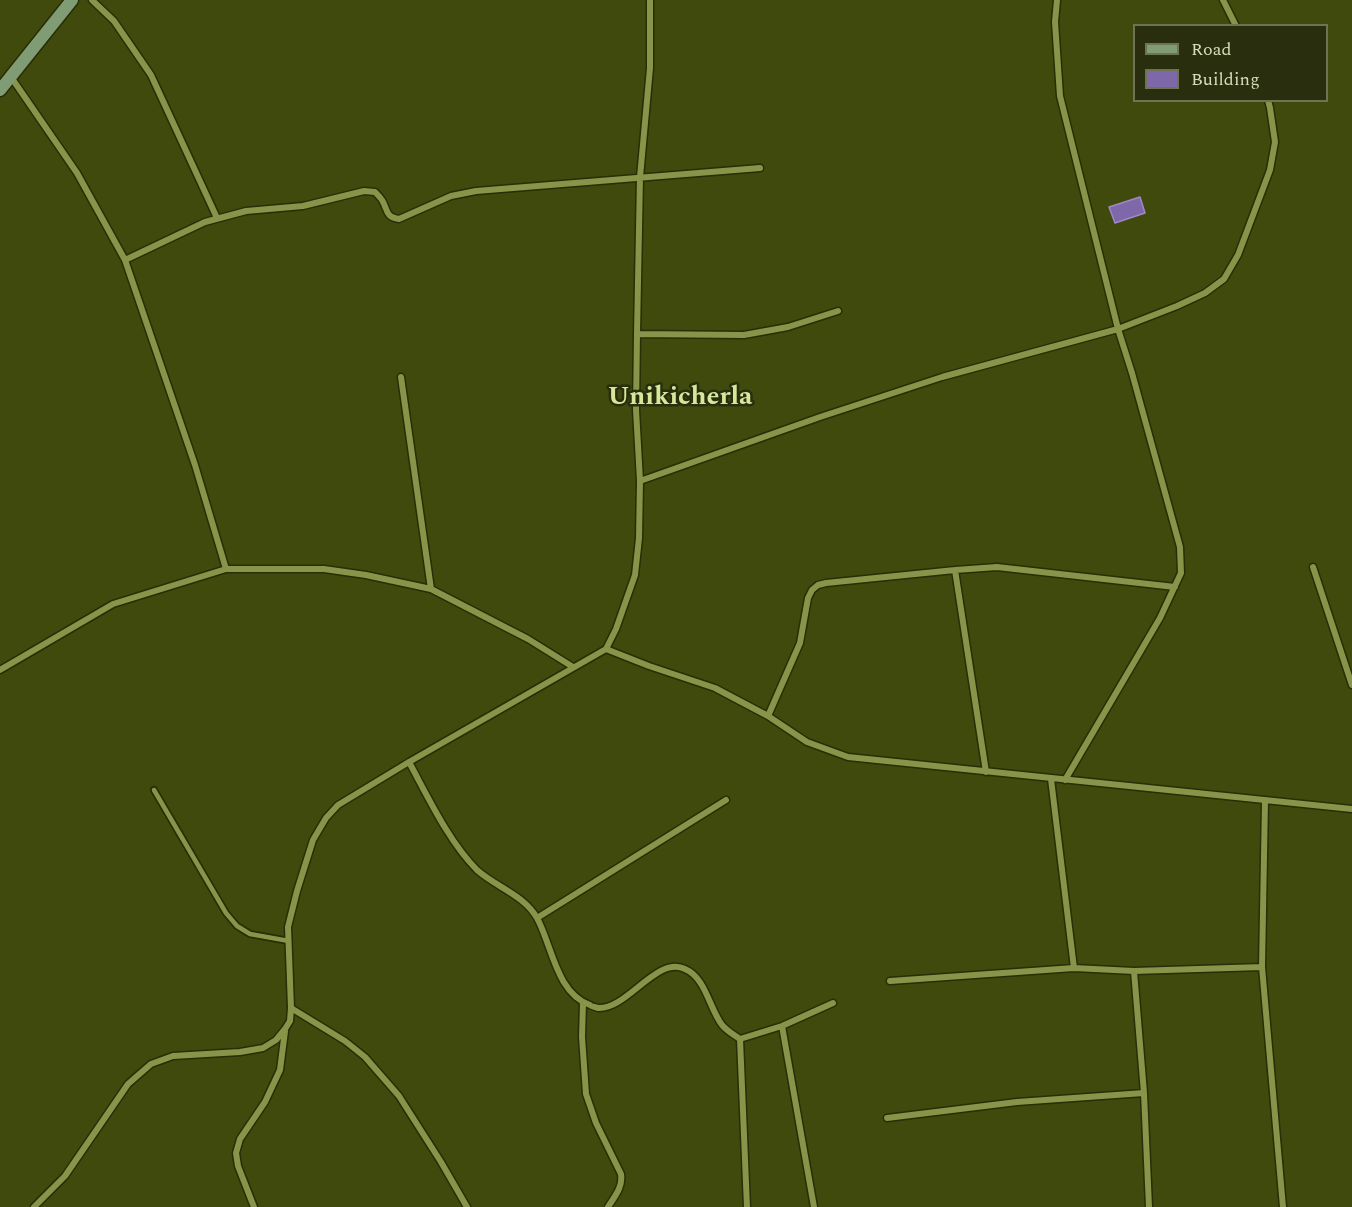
<!DOCTYPE html>
<html>
<head>
<meta charset="utf-8">
<style>
  body { margin:0 }
  #map { position:relative; width:1352px; height:1207px; overflow:hidden; background:#414a0d; font-family:Spectral,serif }
  canvas { display:block }
  .legend { position:absolute; left:1133px; top:24px; width:195px; height:78px; box-sizing:border-box; background:#282e0e; border:2px solid #6d7452; margin:0; padding:8px 10px; list-style:none; font-size:18px; color:#d5ddb8 }
  .legend li { display:flex; align-items:center; gap:12px; height:30px }
  .legend b { width:30px; border:2px solid #6d7452 }
</style>
</head>
<body>
<div id="map">
<canvas width="1352" height="1207"></canvas>
<ul class="legend">
<li><b style="height:8px;background:#7f9c75"></b>Road</li>
<li><b style="height:16px;background:#7e68aa"></b>Building</li>
</ul>
</div>
<script>
const c = document.querySelector('canvas').getContext('2d');
c.lineJoin = 'round';
function fill(path, color) { c.fillStyle = color; c.fill(path, 'evenodd'); }
function trace(path, color, width, dash) { c.strokeStyle = color; c.lineWidth = width; c.lineCap = dash ? 'butt' : 'round'; c.setLineDash(dash || []); c.stroke(path); }
function drawText(font, color, halo, rows, align = 'center') {
  c.font = font + ' Spectral,serif'; c.lineWidth = 5; c.setLineDash([]); c.textBaseline = 'middle'; c.strokeStyle = halo; c.fillStyle = color; for (const [text, x, y, turn = 0] of rows) {
    c.save(); c.translate(x, y); c.rotate((+turn || 0) * Math.PI / 180); c.textAlign = isNaN(turn) ? turn : align; if (halo) c.strokeText(text, 0, 0); c.fillText(text, 0, 0); c.restore();
  }
}
const building = new Path2D(`
  M 1140,197 L 1145,213 L 1115,223 L 1109,207 Z`);
const lane = new Path2D(`
  M 154,790 L 226,913 L 237,926 L 250,934 L 289,941`);
const street = new Path2D(`
  M 92,0 L 114,21 L 151,75 L 217,218
  M 1057,0 L 1055,22 L 1060,96 L 1118,329 L 1132,373 L 1180,547 L 1181,573 L 1160,618 L 1065,780
  M 1223,0 L 1236,26
  M 11,77 L 77,173 L 125,260 L 195,465 L 226,569
  M 125,260 L 205,222 L 246,211 L 303,206 L 364,191 L 375,192 C 375,192 382,199 382,200 C 388,210 385,217 399,219 L 451,196 L 476,191 L 760,168
  M 637,334 L 744,335 L 788,327 L 838,311
  M 401,377 L 431,589
  M 640,481 L 820,417 L 942,377 L 1118,329 L 1177,306 L 1205,293 L 1224,279 L 1238,255 L 1270,170 L 1275,142 L 1270,108 L 1268,100
  M 1313,567 L 1352,685
  M 955,570 L 986,772
  M 606,649 L 616,629 L 635,575 L 639,538 L 640,481 L 636,410 L 637,334 L 640,177 L 650,68 L 650,0
  M 0,670 L 113,604 L 226,569 L 324,569 L 366,575 L 431,589 L 528,639 L 573,667
  M 768,716 L 800,643 L 808,598 L 812,590 L 818,585 L 826,583 L 955,570 L 997,567 L 1175,587
  M 409,762 C 428,797 449,842 477,870 C 496,887 524,895 537,918 C 552,945 556,993 590,1005 C 590,1006 598,1008 598,1008 C 627,1010 657,955 685,969 C 706,978 709,1008 722,1025 C 727,1031 734,1035 740,1039 L 782,1026 L 833,1003
  M 1051,779 L 1074,968
  M 1265,801 L 1262,967 L 1283,1207
  M 537,918 L 726,800
  M 1134,971 L 1144,1093 L 1149,1207
  M 890,981 L 1074,968 L 1134,971 L 1262,967
  M 583,1003 L 582,1037 L 586,1094 L 596,1123 L 621,1174 C 623,1187 615,1196 608,1207
  M 291,1008 L 345,1041 L 365,1057 L 399,1096 L 441,1162 L 467,1207
  M 782,1026 L 814,1207
  M 740,1039 L 747,1207
  M 887,1118 L 1017,1102 L 1144,1093
  M 34,1207 L 65,1176 L 128,1084 L 151,1064 L 173,1056 L 240,1052 L 263,1048 L 276,1040 L 285,1029 L 290,1021 L 291,1008 L 288,927 L 297,891 L 313,840 L 326,818 L 338,805 L 409,762 L 606,649 L 649,666 L 715,688 L 768,716 L 807,742 L 848,757 L 1352,809
  M 254,1207 L 238,1166 L 236,1153 L 240,1139 L 265,1102 L 280,1070 L 285,1031`);
const secondary = new Path2D(`
  M 0,90 L 72,0`);
const quarterNames = [
  ["Unikicherla",680,399]
];
fill(building, '#7e68aa');
trace(building, '#9d88cc', 1.5);
trace(lane, '#282e05', 8);
trace(street, '#282e05', 9);
trace(secondary, '#282e05', 15);
trace(lane, '#879449', 4.5);
trace(street, '#879449', 6);
trace(secondary, '#7f9c75', 12);
drawText('bold 26px', '#d7e799', '#282e0e', quarterNames);
</script>
</body>
</html>
